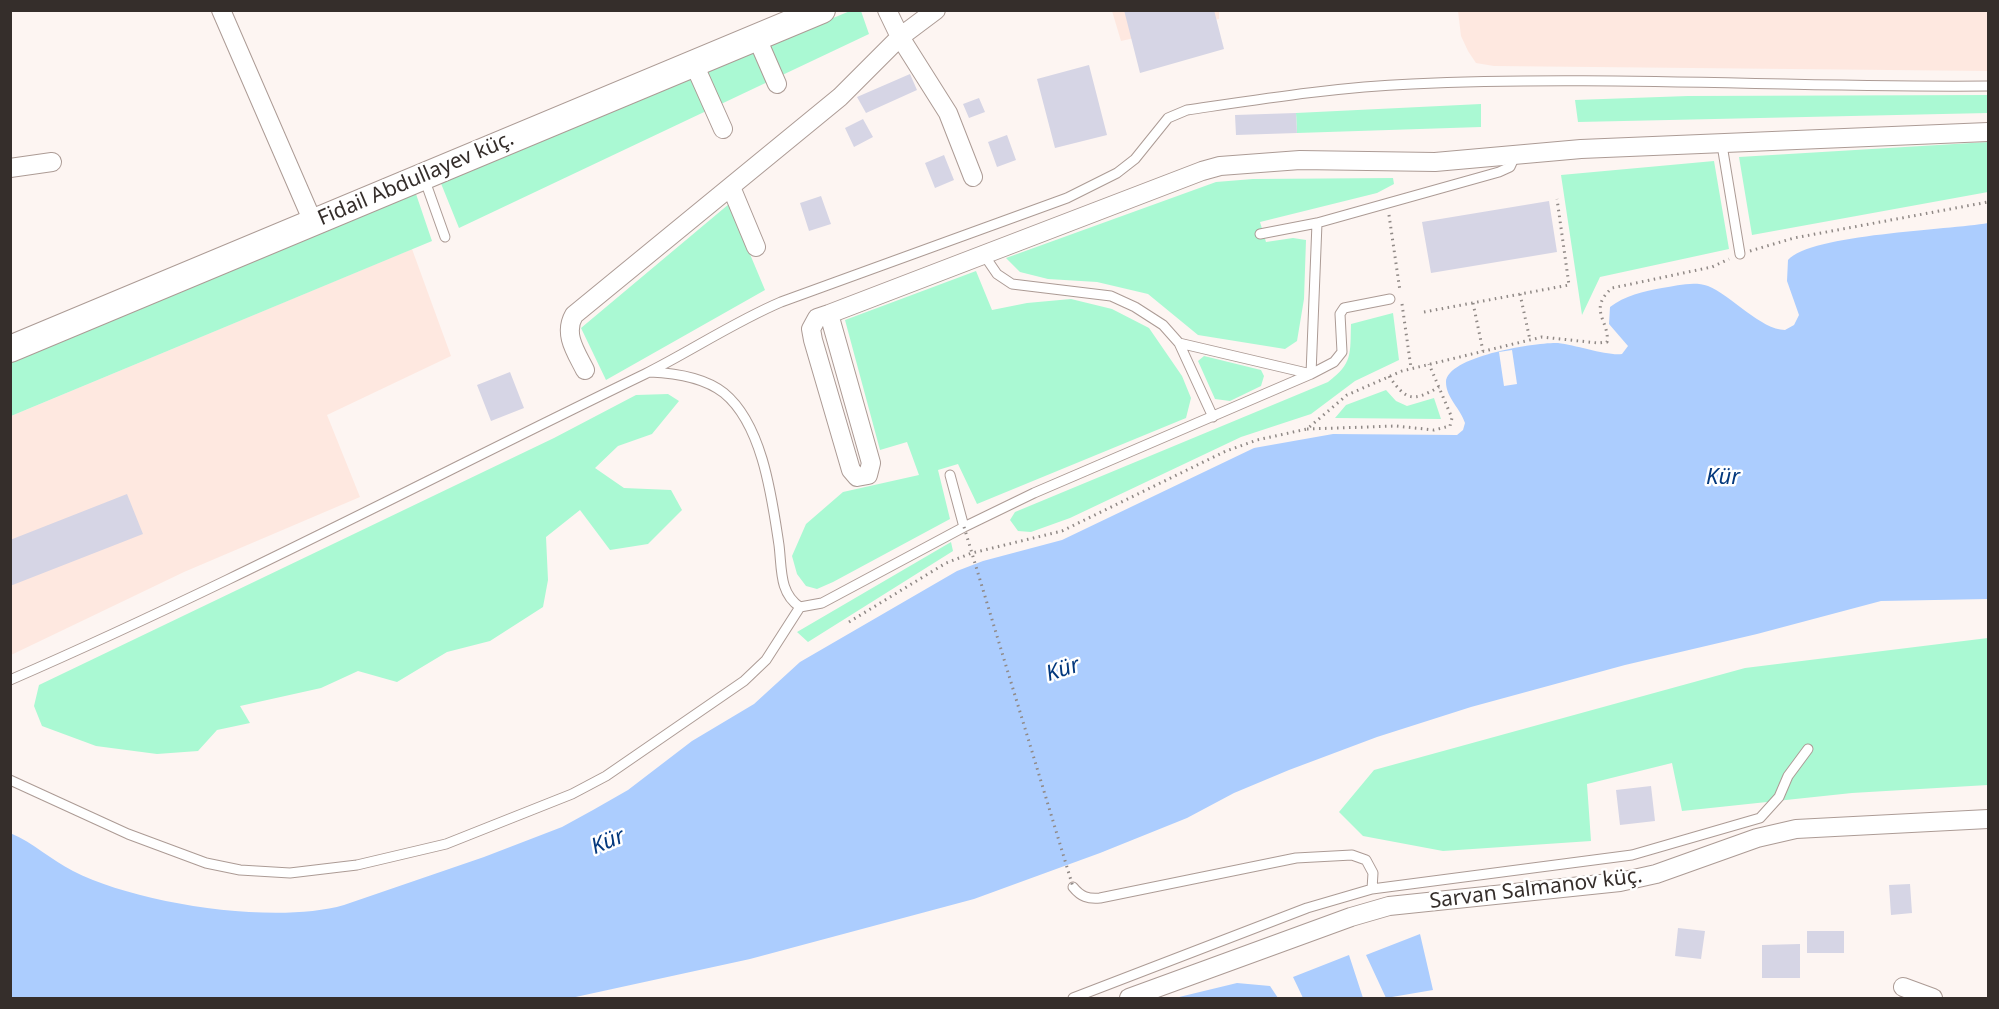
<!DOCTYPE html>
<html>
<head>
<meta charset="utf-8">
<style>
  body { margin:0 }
  #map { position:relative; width:1999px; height:1009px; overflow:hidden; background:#fdf5f2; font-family:"Noto Sans",sans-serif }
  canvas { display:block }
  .frame { position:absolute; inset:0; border:12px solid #352e2b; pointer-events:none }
</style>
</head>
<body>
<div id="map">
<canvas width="1999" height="1009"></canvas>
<div class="frame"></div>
</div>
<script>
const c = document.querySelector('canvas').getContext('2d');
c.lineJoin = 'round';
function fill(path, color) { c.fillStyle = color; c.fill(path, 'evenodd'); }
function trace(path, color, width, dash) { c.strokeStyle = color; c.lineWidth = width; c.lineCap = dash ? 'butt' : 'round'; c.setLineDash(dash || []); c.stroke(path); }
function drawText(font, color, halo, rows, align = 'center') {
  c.font = font + ' "Noto Sans",sans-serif'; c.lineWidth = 5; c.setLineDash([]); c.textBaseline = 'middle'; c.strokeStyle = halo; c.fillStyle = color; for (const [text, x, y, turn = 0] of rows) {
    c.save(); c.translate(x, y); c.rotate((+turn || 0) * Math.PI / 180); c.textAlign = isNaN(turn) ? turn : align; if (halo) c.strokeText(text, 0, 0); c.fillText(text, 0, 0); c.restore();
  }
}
const built = new Path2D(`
  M 1112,11 L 1219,11 L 1219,19 L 1121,41 Z
  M 1458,11 L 1988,11 L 1988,71 L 1494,66 L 1476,63 L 1468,51 L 1461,36 Z
  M 412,249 L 451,356 L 327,415 L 360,497 L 184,572 L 11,655 L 11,416 Z`);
const green = new Path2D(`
  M 850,11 L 861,11 L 869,34 L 459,228 L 440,181 Z
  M 1988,95 L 1988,113 L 1578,122 L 1575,100 L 1688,96 Z
  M 1481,104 L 1481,127 L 1297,133 L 1296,113 Z
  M 1988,142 L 1988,192 L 1752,235 L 1739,157 Z
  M 1714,161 L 1729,249 L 1600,277 L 1582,315 L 1561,175 Z
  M 1393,178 L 1394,184 L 1377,193 L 1260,222 L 1266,242 L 1293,238 L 1306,240 L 1304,299 L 1297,341 L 1285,349 L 1198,335 L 1148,294 L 1097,282 L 1048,279 L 1020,272 L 1006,258 L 1216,182 L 1253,179 Z
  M 416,194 L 432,241 L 11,416 L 11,362 Z
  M 729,204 L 765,290 L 606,380 L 581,328 Z
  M 976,271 L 992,310 L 1027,303 L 1071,299 L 1112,309 L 1149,328 L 1182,376 L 1191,398 L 1186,418 L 977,504 L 958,464 L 938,470 L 950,519 L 833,582 L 817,589 L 806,586 L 797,574 L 792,556 L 806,524 L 843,492 L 919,475 L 907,442 L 880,450 L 845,320 Z
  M 1393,313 L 1399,360 L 1355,381 L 1311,414 L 1241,437 L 1070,518 L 1031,532 L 1018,531 L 1010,520 L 1015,512 L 1328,382 C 1353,363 1350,354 1351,324 Z
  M 1204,356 L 1261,370 L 1264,376 L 1261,386 L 1230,401 L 1215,399 L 1198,361 Z
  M 1386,390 L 1396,401 L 1407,406 L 1434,398 L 1441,419 L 1335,418 L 1346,405 Z
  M 668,394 L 679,401 L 652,434 L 618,446 L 595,468 L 624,488 L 671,490 L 682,510 L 648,544 L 610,550 L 580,510 L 546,537 L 548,580 L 543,607 L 490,641 L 447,652 L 397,682 L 358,671 L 321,688 L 240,706 L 250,723 L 217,730 L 198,751 L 157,754 L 96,746 L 42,726 L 34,706 L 39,685 L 554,438 L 636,395 Z
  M 951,542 L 953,551 L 808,642 L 797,632 Z
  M 1988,638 L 1988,785 L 1852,793 L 1682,811 L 1672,763 L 1587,784 L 1591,841 L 1443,851 L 1363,836 L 1339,812 L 1374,770 L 1745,668 Z`);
const water = new Path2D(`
  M 1988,223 L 1988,599 L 1881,601 L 1757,634 L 1625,665 L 1471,707 L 1377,737 L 1289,770 L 1234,793 L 1187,818 L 1100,853 L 974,899 L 750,959 L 571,998 L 11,998 L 10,833 C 34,843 51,860 73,871 C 137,904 275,925 344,905 L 484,857 L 562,827 L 593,810 L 628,790 L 692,741 L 754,704 L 800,662 L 957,571 L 983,561 L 1062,540 L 1254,448 L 1333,434 L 1457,435 L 1463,430 L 1465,423 C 1461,409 1446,398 1446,382 C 1447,356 1537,342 1558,343 C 1576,345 1607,356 1622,354 L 1628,346 L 1609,324 L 1610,307 C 1624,296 1644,291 1662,288 C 1677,286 1693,281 1708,286 C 1731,295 1761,330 1785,330 L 1794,325 L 1799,315 L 1787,281 L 1788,260 C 1811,234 1949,230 1988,223 Z
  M 1420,934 L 1433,990 L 1386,998 L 1366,955 Z
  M 1349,955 L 1363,998 L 1303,998 L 1293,977 Z
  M 1237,983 L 1270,986 L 1278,998 L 1175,998 Z`);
const pier = new Path2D(`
  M 1512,350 L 1517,384 L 1504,386 L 1499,352 Z`);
const building = new Path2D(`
  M 1124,10 L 1214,10 L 1224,49 L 1140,73 Z
  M 1089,65 L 1107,135 L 1055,148 L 1037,79 Z
  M 910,74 L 917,90 L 866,113 L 857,97 Z
  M 979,98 L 985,112 L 969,118 L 963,104 Z
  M 1296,113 L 1297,133 L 1236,135 L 1235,115 Z
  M 863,119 L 873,137 L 854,147 L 845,128 Z
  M 1007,135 L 1016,160 L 997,167 L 988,142 Z
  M 944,155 L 954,180 L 935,188 L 925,163 Z
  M 821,196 L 831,224 L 809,231 L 800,203 Z
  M 1549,201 L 1557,252 L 1431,273 L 1422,222 Z
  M 510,372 L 524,408 L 491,421 L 477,385 Z
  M 127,494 L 143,534 L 10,586 L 10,540 Z
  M 1651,786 L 1655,821 L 1620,825 L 1616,790 Z
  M 1910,884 L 1912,913 L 1891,915 L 1889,885 Z
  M 1678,928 L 1705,931 L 1701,959 L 1675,956 Z
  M 1807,931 L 1844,931 L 1844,953 L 1807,953 Z
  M 1800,944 L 1800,978 L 1762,978 L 1762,945 Z`);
const path = new Path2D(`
  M 1389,215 L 1400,291
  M 1750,251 L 1794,238 L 1988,202
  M 1520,294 L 1530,340
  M 1473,303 L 1483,351
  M 1402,304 L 1411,368
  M 1424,312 L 1569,285 L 1557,199
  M 1389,376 C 1406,401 1413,402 1439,387
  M 1307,429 L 1396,426 L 1434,430 L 1450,426 L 1452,418 L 1429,364
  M 849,622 L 946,563 L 972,553 L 1062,531 L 1226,451 L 1257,440 L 1307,429 L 1347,395 L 1402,371 L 1542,337 L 1598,343 L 1607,342 C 1610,321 1587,310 1612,288 L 1712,267 L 1729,259`);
const lane = new Path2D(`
  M 1722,145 L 1740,254
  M 424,178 L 445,237
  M 1260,234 L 1317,223 L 1499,172 L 1510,167 L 1515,156
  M 984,255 L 997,274 L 1012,284 L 1111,296 L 1135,307 L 1163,325 L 1179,343 L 1213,417
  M 1179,343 L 1311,374 L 1334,362 L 1342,352 L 1340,314 L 1344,308 L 1390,299
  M 650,372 C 674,373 705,378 724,393 C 763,425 772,499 779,545 C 782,569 779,593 800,607 L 822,603 L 964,527 L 1034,493 L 1311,374 L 1317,223
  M 950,475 L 964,527
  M 10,680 C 226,586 434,476 645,374 C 691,351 734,322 781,302 L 1067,198 L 1117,173 L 1135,159 L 1168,118 L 1187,110 C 1262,99 1337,87 1412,84 C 1604,75 1797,88 1988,86
  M 10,780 L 128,834 L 206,863 L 240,870 L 290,873 L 357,865 L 446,844 L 572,794 L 606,776 L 744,681 L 766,660 L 800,607
  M 1073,887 C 1081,897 1088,899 1100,898 L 1296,858 L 1352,855 L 1366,860 L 1373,873 L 1372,889
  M 1073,998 L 1307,908 L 1372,889 L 1632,855 L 1760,818 L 1779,797 L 1788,776 L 1808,749`);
const street = new Path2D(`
  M 221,10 L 313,222
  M 887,10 L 900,37 L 948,113 L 973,177
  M 757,38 L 777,84
  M 694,64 L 723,129
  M 10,168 L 52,162
  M 731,187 L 756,247
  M 829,314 L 871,463 L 868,475 L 857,477 L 851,470 L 813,340 L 811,329 L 817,318 L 829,314 L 1202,171 L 1220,166 L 1300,160 L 1435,162 L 1581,149 L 1988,132
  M 585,370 C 576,352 563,334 574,315 L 840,97 L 900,37 L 936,10
  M 1903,987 L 1933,998
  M 1129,998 L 1351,917 L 1389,906 L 1620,882 L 1656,874 L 1757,838 L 1796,829 L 1988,819`);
const secondary = new Path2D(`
  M 10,349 L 822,10`);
const pathBridge = new Path2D(`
  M 964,527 L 1073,887`);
const streetNames = [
  ["Fidail Abdullayev küç.",416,179,-23],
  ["Sarvan Salmanov küç.",1536,889,-7]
];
const waterNames = [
  ["Kür",1723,478],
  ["Kür",1063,670,-18],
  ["Kür",608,842,-22]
];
fill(built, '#fee8e0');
fill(green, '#aaf9d3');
fill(water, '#accdfe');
fill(pier, '#fdf5f2');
fill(building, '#d6d5e5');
trace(lane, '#ac9b95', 11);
trace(street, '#ac9b95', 20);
trace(secondary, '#ac9b95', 28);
trace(path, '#908986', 3, [1.5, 4.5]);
trace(lane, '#fff', 9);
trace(street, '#fff', 18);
trace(secondary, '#fff', 26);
trace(pathBridge, '#908986', 3, [1.5, 4.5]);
drawText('21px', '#352e2b', '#fff', streetNames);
drawText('italic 22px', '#03387d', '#fff', waterNames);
</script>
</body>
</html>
